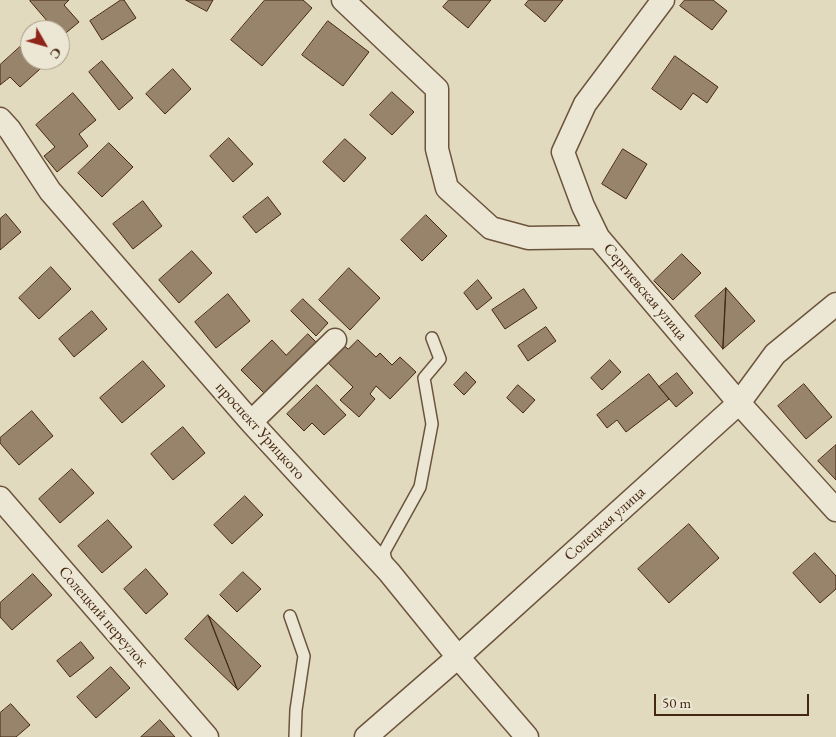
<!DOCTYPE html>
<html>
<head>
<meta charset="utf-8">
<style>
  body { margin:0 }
  #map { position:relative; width:836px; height:737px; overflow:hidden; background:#e2dabf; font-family:"EB Garamond",serif }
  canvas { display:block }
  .north { position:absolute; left:20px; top:20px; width:50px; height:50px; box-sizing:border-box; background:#ece7d5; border:1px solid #a99a87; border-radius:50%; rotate:128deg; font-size:14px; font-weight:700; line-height:20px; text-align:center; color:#452711 }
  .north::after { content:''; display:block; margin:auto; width:18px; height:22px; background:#8f2418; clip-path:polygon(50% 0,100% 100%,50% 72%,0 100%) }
  .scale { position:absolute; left:654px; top:694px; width:155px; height:22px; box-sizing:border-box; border:2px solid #452711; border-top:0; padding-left:6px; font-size:15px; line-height:18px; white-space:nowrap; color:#452711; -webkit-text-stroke:4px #ece7d5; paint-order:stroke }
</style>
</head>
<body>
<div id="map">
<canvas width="836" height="737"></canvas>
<div class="north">С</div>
<div class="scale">50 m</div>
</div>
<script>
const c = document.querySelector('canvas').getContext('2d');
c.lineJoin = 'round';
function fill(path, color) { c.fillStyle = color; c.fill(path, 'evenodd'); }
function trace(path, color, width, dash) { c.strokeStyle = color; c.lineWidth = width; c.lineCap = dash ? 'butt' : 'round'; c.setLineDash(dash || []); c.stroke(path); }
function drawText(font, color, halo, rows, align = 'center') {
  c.font = font + ' "EB Garamond",serif'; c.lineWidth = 4.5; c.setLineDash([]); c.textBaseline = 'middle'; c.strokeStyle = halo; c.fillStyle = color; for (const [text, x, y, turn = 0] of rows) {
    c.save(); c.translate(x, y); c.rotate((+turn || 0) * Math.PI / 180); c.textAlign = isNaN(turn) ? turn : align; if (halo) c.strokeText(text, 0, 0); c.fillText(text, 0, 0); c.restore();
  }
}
const building = new Path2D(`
  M 32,0 L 69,0 L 64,5 L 79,22 L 61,37 L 60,30 L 55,30 L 30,1 Z
  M 121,0 L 124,0 L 136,18 L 102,40 L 90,21 Z
  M 186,0 L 213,0 L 207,11 Z
  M 265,0 L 303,0 L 312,8 L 262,66 L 231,40 Z
  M 449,0 L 491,0 L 468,28 L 443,7 Z
  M 529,0 L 563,0 L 545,22 L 525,5 Z
  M 685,0 L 713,0 L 727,11 L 712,30 L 680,6 Z
  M 328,21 L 369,52 L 343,86 L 302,55 Z
  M 20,47 L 30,58 L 30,60 L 32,60 L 40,69 L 20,87 L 10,77 L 0,85 L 0,65 Z
  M 675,56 L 718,87 L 707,103 L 693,93 L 681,110 L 652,89 Z
  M 102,61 L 133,98 L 119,110 L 89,72 Z
  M 173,69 L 191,89 L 165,114 L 146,94 Z
  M 392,92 L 414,112 L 392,135 L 370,115 Z
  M 73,93 L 96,120 L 79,134 L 88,146 L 57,172 L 44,156 L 55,147 L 36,125 Z
  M 229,138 L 253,164 L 233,182 L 210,156 Z
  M 345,139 L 366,158 L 344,182 L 323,162 Z
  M 109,143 L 133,167 L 102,197 L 78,173 Z
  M 623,149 L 647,164 L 626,199 L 602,184 Z
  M 268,197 L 281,214 L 256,233 L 243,217 Z
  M 143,201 L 162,226 L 133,249 L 113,224 Z
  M 6,214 L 21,232 L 0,250 L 0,219 Z
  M 426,215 L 447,236 L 422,261 L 401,240 Z
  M 192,251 L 212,273 L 179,303 L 159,280 Z
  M 682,254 L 701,273 L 673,300 L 654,281 Z
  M 51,267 L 71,289 L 39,319 L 19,298 Z
  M 349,268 L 380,298 L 350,330 L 319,300 Z
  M 478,280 L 492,298 L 477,310 L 464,293 Z
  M 726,288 L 755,321 L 723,349 Z
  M 726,288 L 723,349 L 695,316 Z
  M 524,289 L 537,308 L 505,329 L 492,310 Z
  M 228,294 L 250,321 L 216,348 L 195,322 Z
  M 303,299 L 328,323 L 316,336 L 291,311 Z
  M 92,311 L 107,329 L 74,357 L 59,339 Z
  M 546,327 L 556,341 L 528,361 L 518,346 Z
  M 308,334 L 322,348 L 270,399 L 241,370 L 272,340 L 286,355 Z
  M 358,340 L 376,357 L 380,353 L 392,365 L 400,357 L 416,372 L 390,399 L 376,386 L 370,394 L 375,399 L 359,417 L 340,400 L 353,387 L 324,359 L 340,342 L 348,349 Z
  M 610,360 L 621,372 L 602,390 L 591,378 Z
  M 143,361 L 165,386 L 122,423 L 100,398 Z
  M 466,372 L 476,382 L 464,395 L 454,385 Z
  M 677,373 L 693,393 L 676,407 L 659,387 Z
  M 649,374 L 669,399 L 626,432 L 617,420 L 607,428 L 597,415 Z
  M 804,384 L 832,417 L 806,439 L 778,406 Z
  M 317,385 L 346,415 L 324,435 L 312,423 L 304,431 L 287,414 Z
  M 518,385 L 535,400 L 523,413 L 507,398 Z
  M 32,411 L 53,436 L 19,465 L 0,443 L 0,438 Z
  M 183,427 L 205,453 L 173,480 L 151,454 Z
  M 836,445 L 836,480 L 818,461 Z
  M 72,469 L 94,493 L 60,523 L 39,499 Z
  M 245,496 L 263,515 L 232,544 L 214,525 Z
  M 108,520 L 132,547 L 102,573 L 78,546 Z
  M 689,524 L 719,558 L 669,603 L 638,569 Z
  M 815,553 L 836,576 L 836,589 L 820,603 L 793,573 Z
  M 146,569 L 168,594 L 146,614 L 124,589 Z
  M 243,572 L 261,589 L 237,612 L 220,595 Z
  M 33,574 L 52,595 L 12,630 L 0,617 L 0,603 Z
  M 208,615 L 237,689 L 185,639 Z
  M 209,616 L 261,666 L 238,690 Z
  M 81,642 L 94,658 L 70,677 L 57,661 Z
  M 111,667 L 130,688 L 96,718 L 77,697 Z
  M 11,704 L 30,725 L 16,737 L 0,737 L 0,713 Z
  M 160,720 L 175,737 L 141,737 Z`);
const lane = new Path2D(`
  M 387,565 L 384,552 L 420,487 L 432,424 L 424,378 L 440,359 L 432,338
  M 290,616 L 304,656 L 296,710 L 295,737`);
const street = new Path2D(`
  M 343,0 L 437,89 L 437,149 L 447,188 L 491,228 L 528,238 L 598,237 L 739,403 L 836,510
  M 0,119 L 10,130 L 50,191 L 251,422 L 389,572 L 458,657 L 527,737
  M 598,237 L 583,206 L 563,152 L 585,104 L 663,0
  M 251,422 L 335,340
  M 0,498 L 207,737
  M 366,737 L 458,657 L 739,403 L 775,354 L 836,304`);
const streetNames = [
  ["Сергиевская улица",645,292,50],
  ["проспект Урицкого",260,431,48],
  ["Солецкая улица",605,524,-42],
  ["Солецкий переулок",103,617,49]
];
fill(building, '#97846b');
trace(building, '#452711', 1);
trace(lane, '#6c543c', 14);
trace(street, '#6c543c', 25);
trace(lane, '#ece7d5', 11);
trace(street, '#ece7d5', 22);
drawText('16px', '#452711', '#ece7d5', streetNames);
</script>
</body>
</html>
